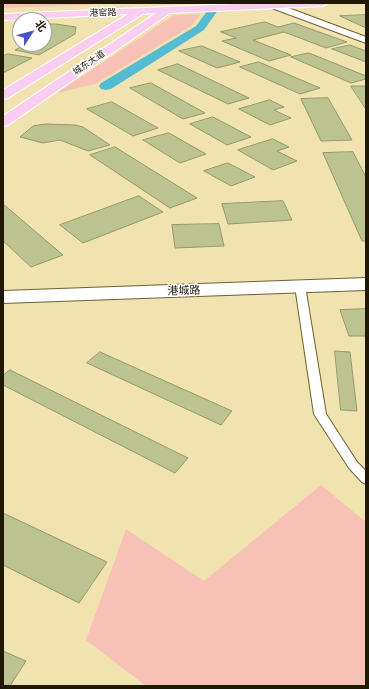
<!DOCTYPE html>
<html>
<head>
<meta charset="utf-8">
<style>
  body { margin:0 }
  #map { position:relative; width:369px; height:689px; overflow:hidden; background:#f1e3af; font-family:"PT Sans","Noto Sans SC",sans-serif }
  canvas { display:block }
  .frame { position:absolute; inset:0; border:4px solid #1e1805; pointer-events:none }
  .north { position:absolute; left:12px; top:12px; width:40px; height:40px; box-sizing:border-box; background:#fff; border:1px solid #a5a39b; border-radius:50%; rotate:54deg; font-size:11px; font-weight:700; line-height:16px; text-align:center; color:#1e1805 }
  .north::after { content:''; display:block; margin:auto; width:14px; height:18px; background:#4952c7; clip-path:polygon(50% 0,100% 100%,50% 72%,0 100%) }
</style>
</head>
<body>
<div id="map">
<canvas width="369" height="689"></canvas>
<div class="frame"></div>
<div class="north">北</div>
</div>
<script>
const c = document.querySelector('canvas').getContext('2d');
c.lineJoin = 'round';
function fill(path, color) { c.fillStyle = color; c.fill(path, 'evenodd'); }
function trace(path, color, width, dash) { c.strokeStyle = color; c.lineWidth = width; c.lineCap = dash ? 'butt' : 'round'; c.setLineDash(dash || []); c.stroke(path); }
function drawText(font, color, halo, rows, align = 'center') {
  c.font = font + ' "PT Sans","Noto Sans SC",sans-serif'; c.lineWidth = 3; c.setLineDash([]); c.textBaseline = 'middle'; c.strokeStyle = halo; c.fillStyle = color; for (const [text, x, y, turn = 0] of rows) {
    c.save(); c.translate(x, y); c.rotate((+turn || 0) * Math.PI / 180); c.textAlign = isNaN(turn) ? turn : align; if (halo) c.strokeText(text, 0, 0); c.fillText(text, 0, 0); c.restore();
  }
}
const green = new Path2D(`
  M 12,3 L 131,3 L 3,8 L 3,5 Z
  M 201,14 L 190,27 L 95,84 L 57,93 L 174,15 Z
  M 321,485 L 366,522 L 366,686 L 146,686 L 86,640 L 126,529 L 204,581 Z`);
const canal = new Path2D(`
  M 213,3 L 223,3 L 204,30 L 111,89 L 106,90 L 101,89 L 99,86 L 101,83 L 196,26 Z`);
const building = new Path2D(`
  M 366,15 L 366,28 L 340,16 Z
  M 265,22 L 278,27 L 294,23 L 347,42 L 326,48 L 284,32 L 253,40 L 291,55 L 269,61 L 222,41 L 236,38 L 221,32 Z
  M 44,24 L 56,24 L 76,27 L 75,34 L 39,55 L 15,50 L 26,44 L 44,44 Z
  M 350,45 L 366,51 L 366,62 L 332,49 Z
  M 202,46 L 240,62 L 217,68 L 179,51 Z
  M 309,53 L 366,76 L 366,79 L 351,83 L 291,57 Z
  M 8,54 L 32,58 L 3,73 L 3,56 Z
  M 259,62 L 320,88 L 300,94 L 240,67 Z
  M 178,64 L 249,98 L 228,104 L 158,70 Z
  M 151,83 L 205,113 L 183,119 L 130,88 Z
  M 351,86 L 366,86 L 366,109 Z
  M 328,98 L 352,140 L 321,141 L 301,99 Z
  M 270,100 L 284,107 L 274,110 L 291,118 L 270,125 L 239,109 Z
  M 112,102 L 158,128 L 133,136 L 87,109 Z
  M 213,117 L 251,137 L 227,145 L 190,124 Z
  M 46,124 L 75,125 L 83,127 L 110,145 L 88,151 L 60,140 L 43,143 L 20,137 L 33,126 Z
  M 169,133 L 206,154 L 180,163 L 143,140 Z
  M 273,139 L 289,147 L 277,151 L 297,161 L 273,170 L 238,150 Z
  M 115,147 L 197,198 L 170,208 L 90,155 Z
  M 353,152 L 366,177 L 366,241 L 362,241 L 323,153 Z
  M 228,163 L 255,177 L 231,186 L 204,171 Z
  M 139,196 L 163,212 L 83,243 L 60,225 Z
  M 283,201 L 292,220 L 228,224 L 222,204 Z
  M 3,204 L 63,255 L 31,267 L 3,241 Z
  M 219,224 L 224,246 L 175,248 L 172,225 Z
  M 366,309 L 366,336 L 349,336 L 340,310 Z
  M 335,351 L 350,352 L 357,411 L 341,410 Z
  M 100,352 L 232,411 L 221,425 L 87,363 Z
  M 10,370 L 188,458 L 175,473 L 3,385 L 3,376 Z
  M 3,513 L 107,562 L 79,603 L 3,565 Z
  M 3,651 L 26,661 L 10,686 L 3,686 Z`);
const service = new Path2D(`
  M 300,283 L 305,286 L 326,414 L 357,462 L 366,471 L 366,484 L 362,482 L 349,468 L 314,414 L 295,286 Z`);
const minor = new Path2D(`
  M 269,3 L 275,3 L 366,37 L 366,43 L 269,7 L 268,5 Z`);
const tertiary = new Path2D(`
  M 366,278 L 366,290 L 3,303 L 3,291 Z`);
const primary = new Path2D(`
  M 258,3 L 328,3 L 323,6 L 170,13 L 8,125 L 3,126 L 3,116 L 156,13 L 143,14 L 8,98 L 3,99 L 3,90 L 128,14 L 3,20 L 3,14 Z`);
const farStreetnames = [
  ["港窑路",103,13,-2],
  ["城东大道",89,63,-34]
];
const streetNames = [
  ["港城路",184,291,-2]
];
fill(green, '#f7c2b5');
fill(canal, '#53bcd3');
fill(building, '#bcc390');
trace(building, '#939a69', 1);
trace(service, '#6e6131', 2);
trace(minor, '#6e6131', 2);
trace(tertiary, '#6e6131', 2);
trace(primary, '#fff', 2);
fill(service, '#fff');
fill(minor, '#fff');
fill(tertiary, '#fff');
fill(primary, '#facef1');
drawText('9px', '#1e1805', '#fff', farStreetnames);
drawText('11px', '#1e1805', '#fff', streetNames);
</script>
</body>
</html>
